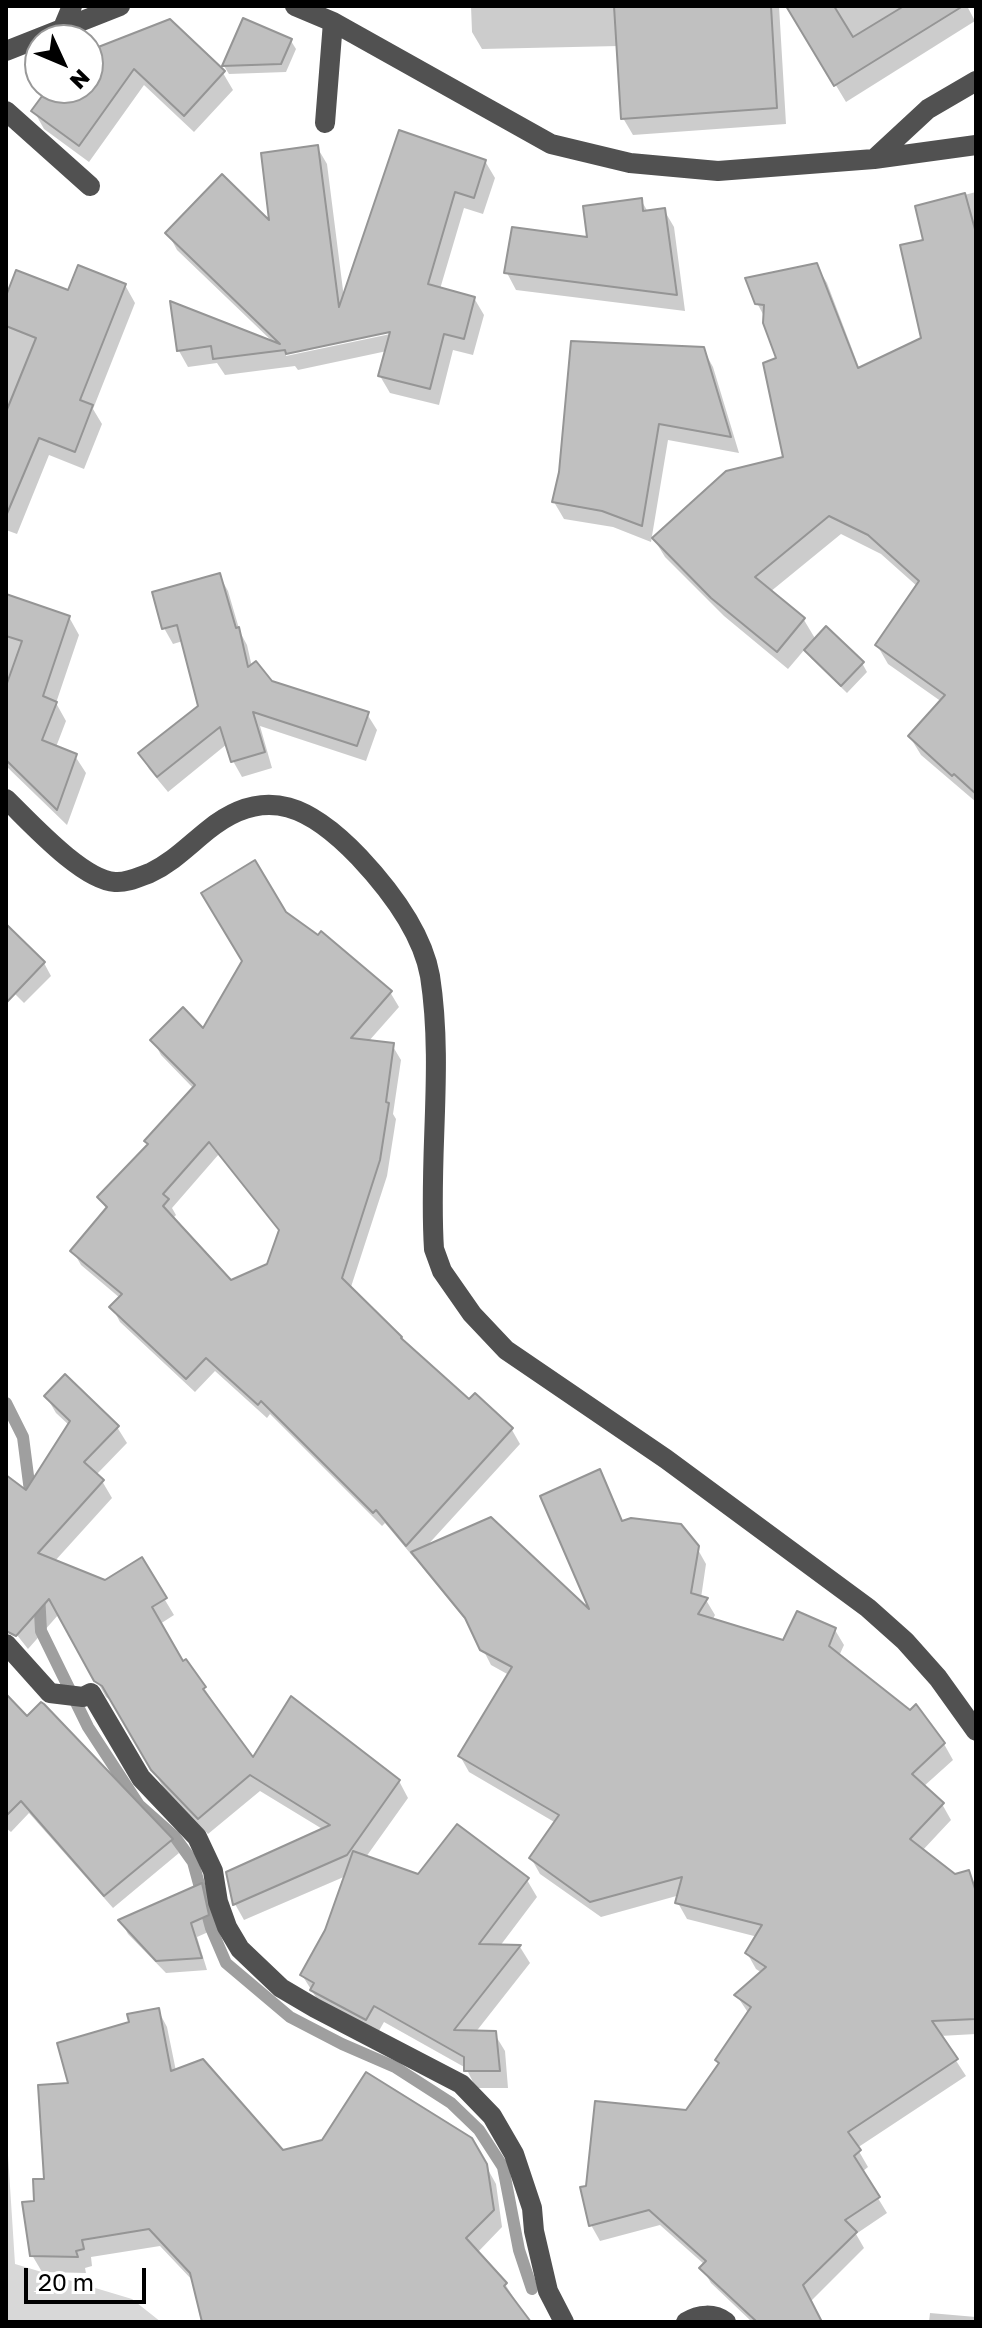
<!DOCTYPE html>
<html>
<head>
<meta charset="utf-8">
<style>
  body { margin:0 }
  #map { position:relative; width:982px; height:2328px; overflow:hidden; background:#fff; font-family:"Golos Text",sans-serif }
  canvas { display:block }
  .frame { position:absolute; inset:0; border:8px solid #000; pointer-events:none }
  .north { position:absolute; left:24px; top:24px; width:80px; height:80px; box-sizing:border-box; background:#fff; border:2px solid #999; border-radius:50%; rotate:134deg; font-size:22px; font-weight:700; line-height:32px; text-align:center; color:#000 }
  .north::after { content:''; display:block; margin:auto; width:28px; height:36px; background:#000; clip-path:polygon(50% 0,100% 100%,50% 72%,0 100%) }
  .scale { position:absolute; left:24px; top:2268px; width:122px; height:36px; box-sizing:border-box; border:4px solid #000; border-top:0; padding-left:10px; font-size:24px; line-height:28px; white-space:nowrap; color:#000; -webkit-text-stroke:6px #fff; paint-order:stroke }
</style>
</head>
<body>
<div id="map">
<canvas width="982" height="2328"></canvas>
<div class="frame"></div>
<div class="north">N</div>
<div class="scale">20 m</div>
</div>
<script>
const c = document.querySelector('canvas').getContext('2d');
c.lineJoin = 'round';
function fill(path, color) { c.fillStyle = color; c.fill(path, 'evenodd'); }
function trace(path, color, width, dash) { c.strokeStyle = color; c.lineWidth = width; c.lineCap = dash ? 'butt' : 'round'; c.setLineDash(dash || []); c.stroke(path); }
const green = new Path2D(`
  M 6,2124 L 15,2264 L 132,2299 L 161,2322 L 6,2322 Z`);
const shadow = new Path2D(`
  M 471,6 L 779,6 L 786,124 L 633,135 L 623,118 L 619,46 L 482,49 L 472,32 Z
  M 788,6 L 967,6 L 975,21 L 846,102 Z
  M 244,21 L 291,41 L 296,49 L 286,72 L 229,74 L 224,66 Z
  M 88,53 L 223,73 L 233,90 L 194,132 L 144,85 L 89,162 L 44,129 L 34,111 L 51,88 L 88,88 Z
  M 317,147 L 327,164 L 344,298 L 485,161 L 495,178 L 483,214 L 464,208 L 440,289 L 474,298 L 484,315 L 473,355 L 453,350 L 439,405 L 390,393 L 380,376 L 387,351 L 298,370 L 295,366 L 225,375 L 217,363 L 188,367 L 179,351 L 172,304 L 275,344 L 177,250 L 168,233 L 272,226 ZM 399,328 L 400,332 L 286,356 L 286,352 Z
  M 976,192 L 976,802 L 921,755 L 910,737 L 942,702 L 888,664 L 877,645 L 918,587 L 881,554 L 841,534 L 770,592 L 804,620 L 816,640 L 862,663 L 867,672 L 847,693 L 811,658 L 805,649 L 788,669 L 724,616 L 665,557 L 654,539 L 785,458 L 779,359 L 765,318 L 757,303 L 816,265 L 827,283 L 860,370 L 923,339 L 926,242 L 917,207 Z
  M 641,200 L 648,212 L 664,210 L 674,227 L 685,311 L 516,290 L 507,273 L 590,239 Z
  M 125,285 L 135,303 L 93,409 L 102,424 L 84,469 L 49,455 L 17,534 L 6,530 L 6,301 Z
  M 703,349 L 713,367 L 739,453 L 668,440 L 651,542 L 613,527 L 564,519 L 554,502 Z
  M 219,575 L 228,591 L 240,632 L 247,645 L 252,667 L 271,682 L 367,714 L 377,730 L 366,761 L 260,726 L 272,768 L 242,777 L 233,761 L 227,744 L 168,792 L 149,769 L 140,753 L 200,707 L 183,641 L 173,644 L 164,628 Z
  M 6,596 L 69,617 L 79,635 L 56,703 L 66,721 L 56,747 L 75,756 L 86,773 L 67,825 L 6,766 Z
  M 284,914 L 390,992 L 399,1007 L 368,1042 L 392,1045 L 401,1060 L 393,1114 L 396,1119 L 387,1176 L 350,1290 L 469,1402 L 475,1396 L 512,1430 L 520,1444 L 424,1549 L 595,1617 L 599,1472 L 623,1523 L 697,1548 L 706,1564 L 701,1598 L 706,1600 L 715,1615 L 712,1621 L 784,1643 L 835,1630 L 844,1645 L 839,1656 L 944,1744 L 953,1760 L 923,1787 L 942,1804 L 951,1820 L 922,1851 L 955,1876 L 968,1872 L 976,1886 L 976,2034 L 940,2036 L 966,2076 L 857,2148 L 868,2167 L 862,2172 L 887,2213 L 856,2234 L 864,2248 L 810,2302 L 821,2322 L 752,2322 L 711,2283 L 702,2268 L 705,2265 L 660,2225 L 600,2241 L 591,2225 L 587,2188 L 687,2112 L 720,2065 L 749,2014 L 737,1996 L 762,1973 L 756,1969 L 747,1953 L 758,1937 L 687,1919 L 678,1903 L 680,1895 L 601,1917 L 540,1874 L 531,1858 L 556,1823 L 469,1772 L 460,1756 L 509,1675 L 491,1665 L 472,1628 L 423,1568 L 416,1557 L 415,1559 L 385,1523 L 382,1526 L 270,1414 L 267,1418 L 215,1371 L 195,1392 L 120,1322 L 112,1307 L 120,1298 L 81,1265 L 73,1251 L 107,1210 L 99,1197 L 149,1145 L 194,1089 L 161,1055 L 153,1040 L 204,1031 ZM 219,1154 L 280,1232 L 268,1266 L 231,1282 L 172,1219 L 176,1215 L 172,1208 Z
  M 6,945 L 44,963 L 51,976 L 24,1003 L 6,985 Z
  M 46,1396 L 117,1427 L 127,1443 L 96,1475 L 102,1481 L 112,1498 L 54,1562 L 105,1582 L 141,1560 L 174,1615 L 160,1624 L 183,1664 L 204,1688 L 253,1760 L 399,1781 L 408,1798 L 366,1857 L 419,1876 L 527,1880 L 537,1897 L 500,1946 L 520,1947 L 530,1963 L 475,2033 L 494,2033 L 505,2051 L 508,2088 L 476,2088 L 466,2068 L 384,2022 L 376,2036 L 322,2007 L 302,1975 L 327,1930 L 346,1876 L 244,1920 L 235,1904 L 229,1873 L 324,1830 L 260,1791 L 208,1834 L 163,1787 L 114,1703 L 106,1697 L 59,1614 L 28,1649 L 6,1621 L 6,1478 L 27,1493 L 70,1426 L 56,1413 Z
  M 6,1719 L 172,1840 L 179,1853 L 113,1908 L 29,1813 L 11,1832 L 6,1828 Z
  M 201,1885 L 208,1898 L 215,1929 L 197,1937 L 207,1970 L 166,1973 L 128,1934 L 121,1921 Z
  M 158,2010 L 167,2027 L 176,2071 L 282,2152 L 471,2139 L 496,2184 L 502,2227 L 477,2253 L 505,2284 L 529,2322 L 204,2322 L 194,2282 L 160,2246 L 91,2257 L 92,2266 L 85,2268 L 86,2273 L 42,2272 L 32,2255 L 37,2203 L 46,2181 L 71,2085 L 131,2023 Z
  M 930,2313 L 976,2317 L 976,2322 L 929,2322 Z`);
const stream = new Path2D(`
  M 6,1403 L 23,1437 L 31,1499
  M 39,1593 L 41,1631 L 88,1727 L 139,1805 L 175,1837 L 193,1862 L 211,1928 L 226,1963 L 290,2017 L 342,2044 L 395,2067 L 451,2103 L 479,2130 L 503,2167 L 519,2250 L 532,2289`);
const building = new Path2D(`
  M 614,6 L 771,6 L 777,108 L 621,119 Z
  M 786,6 L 834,6 L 853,37 L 904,6 L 963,6 L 834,86 Z
  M 243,18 L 292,39 L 281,64 L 222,66 Z
  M 170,19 L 225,71 L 184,116 L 134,69 L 79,146 L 31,111 L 48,88 L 88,88 L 88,51 Z
  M 399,130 L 486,160 L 474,198 L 455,192 L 428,284 L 475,297 L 464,339 L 444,334 L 430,389 L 378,376 L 390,332 L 286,354 L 285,350 L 213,359 L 211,346 L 177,351 L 170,301 L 280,344 L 165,233 L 222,174 L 269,220 L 261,153 L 318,145 L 339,307 Z
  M 965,193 L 976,233 L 976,794 L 954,774 L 952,776 L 908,736 L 945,695 L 875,645 L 919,581 L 868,535 L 829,516 L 755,577 L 805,618 L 777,652 L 711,598 L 652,538 L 726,471 L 783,457 L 763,363 L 776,358 L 763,323 L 764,305 L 755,304 L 745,278 L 817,263 L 858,368 L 921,338 L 900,245 L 923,240 L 915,206 Z
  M 642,198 L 643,211 L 665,208 L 677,295 L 504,273 L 512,227 L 587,237 L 583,206 Z
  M 78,265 L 126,284 L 80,400 L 93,405 L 75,452 L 39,438 L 6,516 L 6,412 L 36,338 L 6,326 L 6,296 L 16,270 L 68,290 Z
  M 571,341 L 704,347 L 731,437 L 659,424 L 642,526 L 602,511 L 552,502 L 559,472 Z
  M 220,573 L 236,628 L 239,627 L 248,667 L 256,661 L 272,681 L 369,712 L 357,746 L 253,712 L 265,752 L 231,762 L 220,727 L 157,777 L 138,753 L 198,706 L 177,625 L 162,629 L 152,592 Z
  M 6,594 L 70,616 L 43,696 L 57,702 L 42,740 L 77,754 L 57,810 L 6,760 L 6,686 L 22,641 L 6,636 Z
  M 826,626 L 864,662 L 841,686 L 804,650 Z
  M 255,860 L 286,912 L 318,935 L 321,931 L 392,991 L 351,1038 L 394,1043 L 386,1102 L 389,1103 L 380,1160 L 342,1278 L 402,1337 L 401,1338 L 469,1399 L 475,1393 L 513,1428 L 406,1546 L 376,1510 L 373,1513 L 261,1401 L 258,1405 L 206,1358 L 186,1379 L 109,1307 L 122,1294 L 70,1251 L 107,1207 L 97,1197 L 148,1144 L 144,1141 L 195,1085 L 150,1040 L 183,1007 L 203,1028 L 242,961 L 201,893 ZM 209,1142 L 279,1230 L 267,1264 L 231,1280 L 163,1206 L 169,1199 L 163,1194 Z
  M 6,924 L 45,962 L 6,1003 Z
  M 65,1374 L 119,1426 L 84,1462 L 104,1480 L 38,1553 L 105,1580 L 142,1557 L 167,1598 L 152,1607 L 183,1661 L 186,1659 L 206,1687 L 203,1689 L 253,1757 L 291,1696 L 400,1780 L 347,1855 L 233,1905 L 226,1872 L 330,1825 L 250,1775 L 198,1819 L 151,1770 L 102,1686 L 94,1681 L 49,1599 L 16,1636 L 6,1631 L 6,1475 L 26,1490 L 70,1421 L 44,1396 Z
  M 600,1469 L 622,1521 L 631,1518 L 681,1524 L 699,1546 L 691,1593 L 708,1598 L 698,1614 L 783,1640 L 797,1611 L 836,1628 L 829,1646 L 910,1710 L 916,1704 L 945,1743 L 912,1774 L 944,1803 L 910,1839 L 955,1874 L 969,1870 L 976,1892 L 976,2019 L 932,2021 L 958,2059 L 848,2132 L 861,2150 L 854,2156 L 880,2197 L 845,2220 L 857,2232 L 803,2285 L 822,2322 L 757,2322 L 699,2268 L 706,2261 L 649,2210 L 589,2226 L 580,2187 L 586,2186 L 595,2101 L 686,2110 L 719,2063 L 715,2060 L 751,2007 L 734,1995 L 766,1967 L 745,1953 L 762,1925 L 675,1903 L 682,1877 L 590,1902 L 529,1858 L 559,1815 L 458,1756 L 512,1667 L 480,1650 L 465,1618 L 411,1552 L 491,1517 L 589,1609 L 540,1496 Z
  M 6,1694 L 27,1716 L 41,1702 L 44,1704 L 173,1839 L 104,1896 L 21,1801 L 6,1816 Z
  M 457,1824 L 529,1878 L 479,1944 L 521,1945 L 454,2030 L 496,2031 L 500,2071 L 464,2071 L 464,2057 L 374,2006 L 366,2020 L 310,1990 L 314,1983 L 300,1975 L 325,1930 L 353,1851 L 418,1874 Z
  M 202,1883 L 209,1915 L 191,1923 L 202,1958 L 156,1961 L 118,1920 Z
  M 159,2008 L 171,2071 L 203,2059 L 283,2150 L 322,2140 L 366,2072 L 472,2138 L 487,2164 L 494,2210 L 466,2238 L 507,2283 L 504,2286 L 531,2322 L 202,2322 L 190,2273 L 149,2229 L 82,2240 L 84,2249 L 76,2251 L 78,2257 L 30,2256 L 22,2202 L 34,2201 L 33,2179 L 44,2179 L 38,2085 L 68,2083 L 57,2043 L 129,2022 L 127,2014 Z`);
const minor = new Path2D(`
  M 295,6 L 333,22 L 551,144 L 630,163 L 718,171 L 874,159 L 976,145
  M 62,30 L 72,6
  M 6,51 L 120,6
  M 6,111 L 90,186
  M 325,123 L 333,22
  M 874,159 L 928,109 L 976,81
  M 6,799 C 30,822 82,880 115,882 C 127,883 139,877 150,873 C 173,862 188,846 208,830 C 267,782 313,809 359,857 C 389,889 422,931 430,976 C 444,1066 428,1158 434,1249 L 442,1271 L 472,1314 L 506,1350 L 666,1459 L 868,1608 L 905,1641 L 938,1678 L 976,1731
  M 6,1644 L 50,1693 L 83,1697 L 91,1693 L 141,1778 L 197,1837 L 213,1871 L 218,1902 L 227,1927 L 240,1949 L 281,1988 L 315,2008 L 461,2084 L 492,2116 L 514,2154 L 532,2208 L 534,2231 L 548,2291 L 564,2322
  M 686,2322 C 699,2314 714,2313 726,2322`);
fill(green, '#d8d8d8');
fill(shadow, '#0003');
trace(stream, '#9f9f9f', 12);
fill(building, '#c0c0c0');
trace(building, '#959595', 2);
trace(minor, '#515151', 20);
</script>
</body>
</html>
